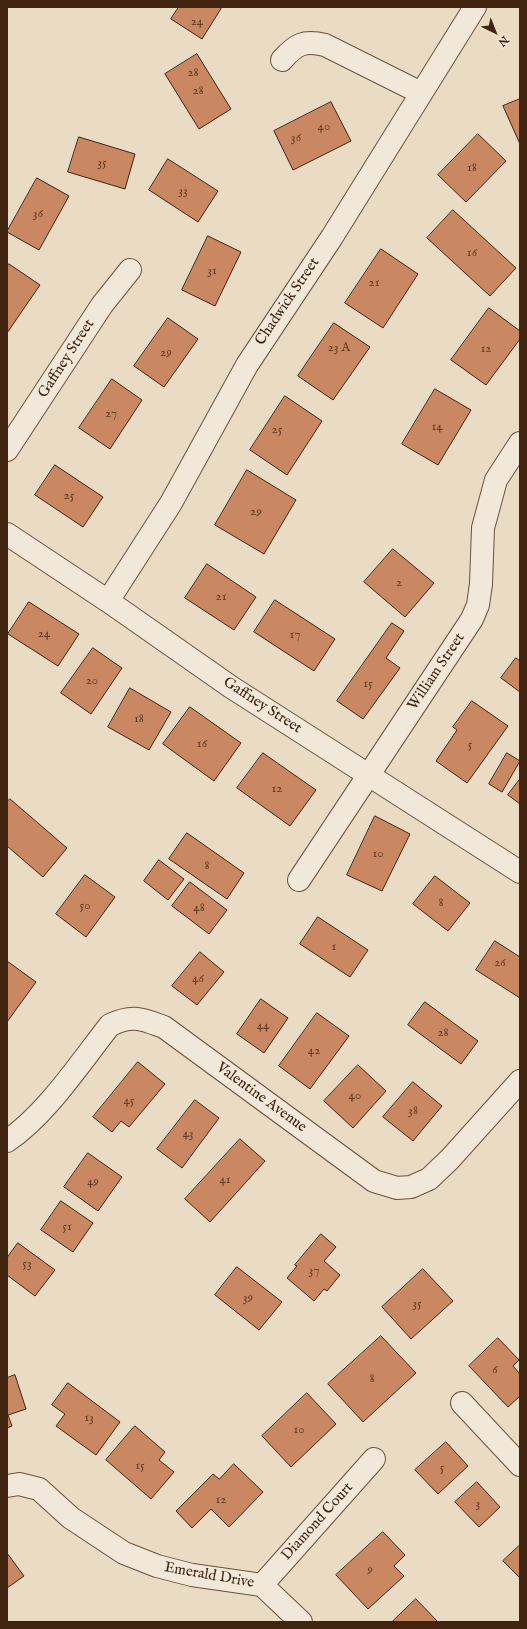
<!DOCTYPE html>
<html>
<head>
<meta charset="utf-8">
<style>
  body { margin:0 }
  #map { position:relative; width:527px; height:1629px; overflow:hidden; background:#e9dbc4; font-family:"IM FELL English",serif }
  canvas { display:block }
  .frame { position:absolute; inset:0; border:8px solid #402410; pointer-events:none }
  .north { position:absolute; left:475px; top:12px; width:40px; height:40px; -webkit-text-stroke:3px #f1e8d9; paint-order:stroke; rotate:137deg; font-size:11px; font-weight:700; line-height:16px; text-align:center; color:#402410 }
  .north::after { content:''; display:block; margin:auto; width:14px; height:18px; background:#402410; clip-path:polygon(50% 0,100% 100%,50% 72%,0 100%) }
</style>
</head>
<body>
<div id="map">
<canvas width="527" height="1629"></canvas>
<div class="frame"></div>
<div class="north">N</div>
</div>
<script>
const c = document.querySelector('canvas').getContext('2d');
c.lineJoin = 'round';
function fill(path, color) { c.fillStyle = color; c.fill(path, 'evenodd'); }
function trace(path, color, width, dash) { c.strokeStyle = color; c.lineWidth = width; c.lineCap = dash ? 'butt' : 'round'; c.setLineDash(dash || []); c.stroke(path); }
function drawText(font, color, halo, rows, align = 'center') {
  c.font = font + ' "IM FELL English",serif'; c.lineWidth = 3; c.setLineDash([]); c.textBaseline = 'middle'; c.strokeStyle = halo; c.fillStyle = color; for (const [text, x, y, turn = 0] of rows) {
    c.save(); c.translate(x, y); c.rotate((+turn || 0) * Math.PI / 180); c.textAlign = isNaN(turn) ? turn : align; if (halo) c.strokeText(text, 0, 0); c.fillText(text, 0, 0); c.restore();
  }
}
const building = new Path2D(`
  M 179,7 L 222,7 L 202,39 L 171,19 Z
  M 197,54 L 231,109 L 199,129 L 165,74 Z
  M 520,99 L 520,144 L 503,106 Z
  M 331,102 L 351,141 L 293,170 L 274,131 Z
  M 478,134 L 506,161 L 466,202 L 438,175 Z
  M 79,137 L 135,154 L 125,189 L 68,172 Z
  M 168,159 L 218,191 L 198,222 L 149,190 Z
  M 37,178 L 69,196 L 39,250 L 7,232 Z
  M 453,210 L 516,268 L 490,296 L 427,238 Z
  M 208,236 L 241,252 L 215,306 L 182,290 Z
  M 381,249 L 418,274 L 383,328 L 345,303 Z
  M 9,264 L 40,285 L 7,333 L 7,267 Z
  M 489,308 L 520,331 L 520,339 L 486,385 L 451,360 Z
  M 168,318 L 198,339 L 164,387 L 134,366 Z
  M 334,323 L 370,347 L 333,400 L 298,376 Z
  M 112,379 L 142,400 L 110,449 L 79,428 Z
  M 435,389 L 471,410 L 438,465 L 402,444 Z
  M 285,396 L 322,421 L 287,475 L 250,450 Z
  M 55,465 L 103,497 L 83,527 L 35,495 Z
  M 247,470 L 296,500 L 264,554 L 215,525 Z
  M 393,549 L 434,583 L 405,617 L 364,582 Z
  M 207,564 L 256,597 L 234,630 L 185,598 Z
  M 275,600 L 335,639 L 314,671 L 254,632 Z
  M 29,602 L 79,634 L 58,666 L 8,634 Z
  M 392,623 L 404,631 L 386,658 L 400,668 L 363,719 L 337,701 Z
  M 93,648 L 122,668 L 91,714 L 61,693 Z
  M 516,658 L 520,661 L 520,692 L 501,678 Z
  M 130,688 L 171,712 L 149,750 L 108,727 Z
  M 472,701 L 508,726 L 467,783 L 436,761 L 457,730 L 453,727 Z
  M 190,707 L 241,743 L 214,781 L 163,744 Z
  M 263,753 L 316,790 L 290,826 L 237,788 Z
  M 507,753 L 520,761 L 502,792 L 489,784 Z
  M 520,779 L 520,804 L 508,795 Z
  M 10,799 L 67,848 L 43,877 L 7,846 L 7,802 Z
  M 375,816 L 410,834 L 382,891 L 347,875 Z
  M 187,833 L 244,873 L 227,899 L 169,859 Z
  M 159,860 L 184,879 L 168,900 L 144,881 Z
  M 85,875 L 115,897 L 86,937 L 56,914 Z
  M 435,876 L 470,903 L 448,931 L 413,904 Z
  M 190,882 L 227,910 L 209,934 L 172,906 Z
  M 318,917 L 368,950 L 350,977 L 300,944 Z
  M 495,941 L 520,957 L 520,998 L 476,970 Z
  M 200,952 L 224,972 L 197,1005 L 172,986 Z
  M 7,961 L 36,982 L 7,1022 Z
  M 261,999 L 288,1018 L 264,1053 L 237,1034 Z
  M 425,1002 L 478,1041 L 461,1064 L 408,1025 Z
  M 317,1013 L 349,1036 L 310,1089 L 279,1066 Z
  M 138,1062 L 165,1084 L 129,1127 L 121,1121 L 112,1132 L 93,1117 Z
  M 358,1065 L 386,1091 L 353,1128 L 324,1101 Z
  M 413,1082 L 442,1106 L 413,1141 L 383,1117 Z
  M 195,1100 L 219,1118 L 182,1168 L 157,1149 Z
  M 240,1139 L 265,1161 L 210,1222 L 185,1199 Z
  M 88,1153 L 122,1177 L 98,1211 L 64,1187 Z
  M 61,1201 L 93,1223 L 73,1252 L 41,1230 Z
  M 321,1234 L 336,1247 L 324,1261 L 340,1275 L 327,1291 L 324,1289 L 314,1301 L 287,1278 L 297,1266 L 295,1265 Z
  M 18,1243 L 55,1270 L 35,1296 L 7,1275 L 7,1258 Z
  M 237,1267 L 282,1302 L 259,1330 L 215,1295 Z
  M 423,1269 L 453,1301 L 411,1339 L 382,1307 Z
  M 381,1336 L 416,1373 L 363,1422 L 328,1384 Z
  M 498,1338 L 519,1360 L 513,1366 L 520,1374 L 520,1396 L 508,1407 L 469,1366 Z
  M 15,1375 L 26,1409 L 8,1415 L 12,1426 L 7,1428 L 7,1378 Z
  M 68,1383 L 120,1422 L 96,1455 L 56,1426 L 65,1414 L 52,1405 Z
  M 307,1393 L 336,1424 L 291,1467 L 262,1436 Z
  M 135,1426 L 165,1452 L 159,1460 L 174,1472 L 151,1499 L 106,1460 Z
  M 446,1442 L 468,1466 L 438,1494 L 415,1470 Z
  M 234,1464 L 263,1492 L 229,1527 L 211,1509 L 192,1528 L 176,1511 L 213,1474 L 219,1479 Z
  M 477,1482 L 500,1507 L 479,1527 L 455,1502 Z
  M 383,1532 L 405,1555 L 394,1566 L 404,1576 L 368,1609 L 336,1575 Z
  M 520,1545 L 520,1578 L 503,1561 Z
  M 7,1553 L 24,1576 L 7,1588 Z
  M 416,1599 L 438,1622 L 392,1622 Z`);
const street = new Path2D(`
  M 282,60 C 296,44 304,40 325,45 L 421,93
  M 7,450 L 102,305 L 130,270
  M 7,534 L 108,601 L 231,687 L 520,872
  M 108,601 L 171,503 L 247,365 L 332,237 L 475,7
  M 299,880 L 472,619 L 478,605 L 481,584 L 483,528 L 496,480 L 520,443
  M 7,1141 C 46,1115 80,1063 110,1025 C 133,1014 142,1019 164,1027 L 374,1181 L 397,1188 L 411,1187 L 429,1179 L 450,1159 L 520,1081
  M 462,1403 L 520,1465
  M 7,1486 L 19,1484 L 39,1489 L 71,1518 L 124,1553 L 157,1566 L 192,1575 L 262,1585 L 301,1622
  M 262,1585 L 374,1459`);
const numberNames = [
  ["24",197,22],
  ["28",193,73],
  ["28",198,91],
  ["40",324,127],
  ["36",296,138],
  ["35",102,163],
  ["18",472,168],
  ["33",183,191],
  ["36",38,214],
  ["16",472,253],
  ["31",212,271],
  ["21",374,283],
  ["23 A",339,348],
  ["12",486,349],
  ["29",166,353],
  ["27",111,414],
  ["14",437,427],
  ["25",277,430],
  ["25",69,496],
  ["29",256,512],
  ["2",399,583],
  ["21",221,597],
  ["24",44,634],
  ["17",295,635],
  ["20",92,681],
  ["15",368,684],
  ["18",139,719],
  ["16",202,744],
  ["5",470,745],
  ["12",277,789],
  ["10",378,854],
  ["8",207,866],
  ["8",441,903],
  ["50",85,906],
  ["48",199,908],
  ["1",334,947],
  ["26",500,963],
  ["46",198,979],
  ["44",263,1026],
  ["28",443,1033],
  ["42",314,1051],
  ["40",355,1096],
  ["45",129,1101],
  ["38",413,1111],
  ["43",188,1134],
  ["41",225,1180],
  ["49",93,1182],
  ["51",67,1227],
  ["53",27,1264],
  ["37",314,1271],
  ["39",248,1298],
  ["35",417,1304],
  ["6",495,1370],
  ["8",372,1379],
  ["13",89,1418],
  ["10",299,1430],
  ["15",140,1466],
  ["5",442,1468],
  ["12",221,1500],
  ["3",478,1504],
  ["9",370,1570]
];
const streetNames = [
  ["Chadwick Street",288,302,-56],
  ["Gaffney Street",67,359,-57],
  ["William Street",437,672,-56],
  ["Gaffney Street",262,706,33],
  ["Valentine Avenue",261,1098,36],
  ["Diamond Court",318,1522,-48],
  ["Emerald Drive",209,1576,10]
];
fill(building, '#c98762');
trace(building, '#402410', 1);
trace(street, '#6a523d', 24);
trace(street, '#f1e8d9', 22);
drawText('13px', '#623d24', null, numberNames);
drawText('15px', '#402410', '#f1e8d9', streetNames);
</script>
</body>
</html>
